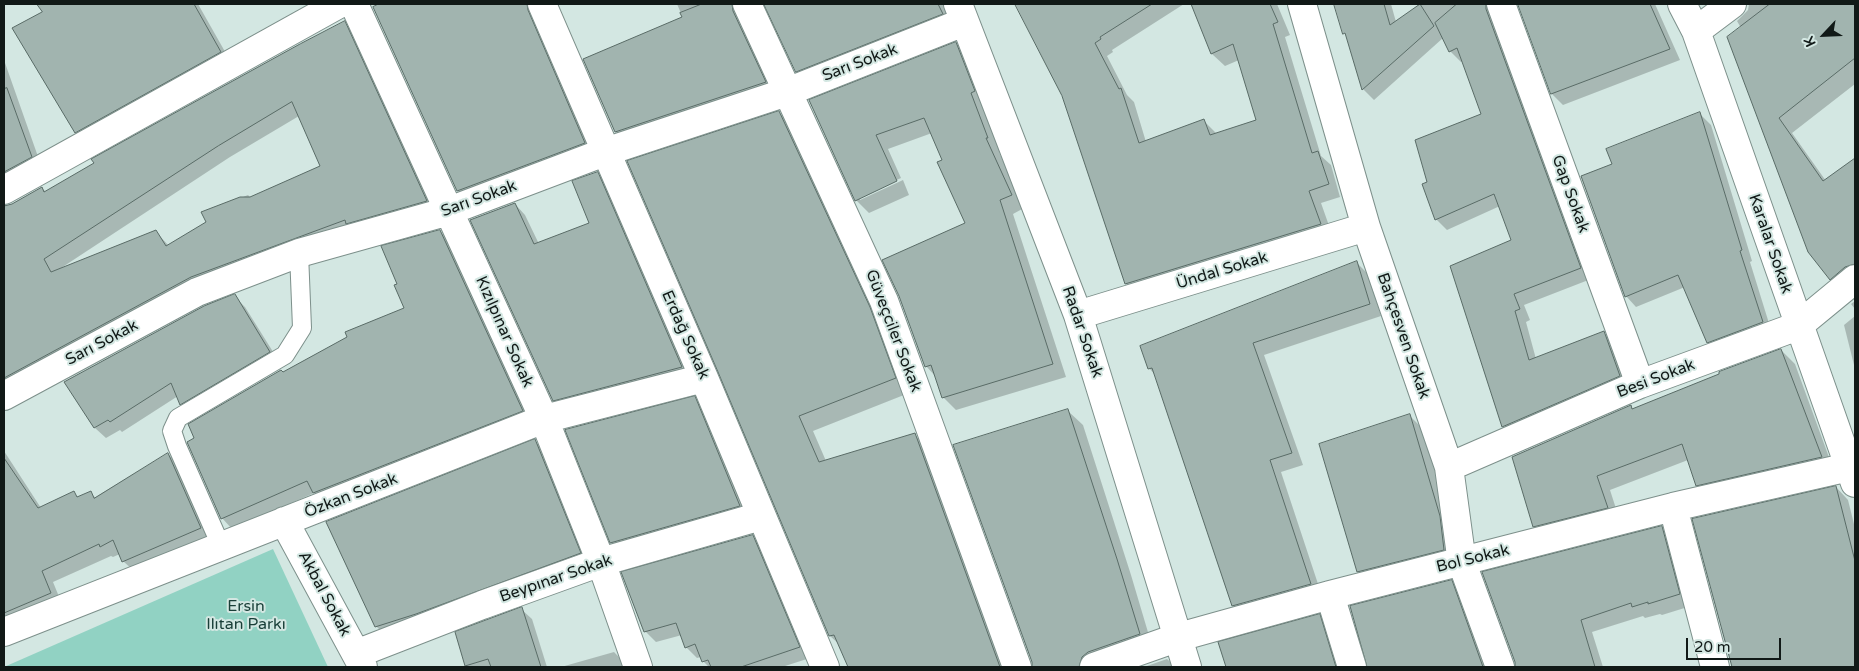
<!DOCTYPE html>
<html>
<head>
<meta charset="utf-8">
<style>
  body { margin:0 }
  #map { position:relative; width:1859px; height:671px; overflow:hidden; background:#d3e7e2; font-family:"Varela Round",sans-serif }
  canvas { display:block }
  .frame { position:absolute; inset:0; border:5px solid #111917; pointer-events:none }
  .north { position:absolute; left:1799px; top:10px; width:50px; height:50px; -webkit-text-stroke:4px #d3e7e2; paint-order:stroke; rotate:245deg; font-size:14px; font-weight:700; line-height:20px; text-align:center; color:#111917 }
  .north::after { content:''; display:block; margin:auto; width:18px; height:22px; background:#111917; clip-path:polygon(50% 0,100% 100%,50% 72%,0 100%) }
  .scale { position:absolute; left:1686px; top:638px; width:95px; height:22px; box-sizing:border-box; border:2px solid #111917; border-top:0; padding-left:6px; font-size:15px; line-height:18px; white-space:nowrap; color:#111917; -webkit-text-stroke:4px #d3e7e2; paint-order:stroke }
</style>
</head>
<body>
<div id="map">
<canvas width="1859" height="671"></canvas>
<div class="frame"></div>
<div class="north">K</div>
<div class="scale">20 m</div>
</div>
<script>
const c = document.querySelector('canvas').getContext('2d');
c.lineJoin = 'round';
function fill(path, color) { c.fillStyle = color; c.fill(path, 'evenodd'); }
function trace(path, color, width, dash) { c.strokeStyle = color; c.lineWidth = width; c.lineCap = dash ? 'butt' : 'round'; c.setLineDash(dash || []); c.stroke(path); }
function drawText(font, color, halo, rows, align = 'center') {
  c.font = font + ' "Varela Round",sans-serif'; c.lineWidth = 4; c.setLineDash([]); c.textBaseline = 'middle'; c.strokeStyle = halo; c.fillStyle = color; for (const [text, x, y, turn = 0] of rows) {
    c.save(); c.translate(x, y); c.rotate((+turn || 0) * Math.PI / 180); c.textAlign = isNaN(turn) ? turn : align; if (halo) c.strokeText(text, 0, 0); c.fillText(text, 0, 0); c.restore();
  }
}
const green = new Path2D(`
  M 273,549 L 328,667 L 4,667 Z`);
const shadow = new Path2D(`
  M 39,4 L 198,4 L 232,64 L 88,143 L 76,132 L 43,12 Z
  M 380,4 L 540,4 L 596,155 L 470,202 L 458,191 Z
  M 677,4 L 752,4 L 778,95 L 629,144 L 616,132 L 683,18 Z
  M 765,4 L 945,4 L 955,26 L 809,84 L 797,71 Z
  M 1017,4 L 1184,4 L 1112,50 L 1113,52 L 1107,56 L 1127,95 L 1134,102 L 1146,142 L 1204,121 L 1217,134 L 1258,121 L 1239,60 L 1225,66 L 1212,54 L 1192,4 L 1277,4 L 1290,35 L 1285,37 L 1321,156 L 1331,165 L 1340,197 L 1321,203 L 1333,237 L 1139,296 L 1126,284 L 1063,95 Z
  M 1338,4 L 1391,4 L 1396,22 L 1420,4 L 1502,4 L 1591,279 L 1524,305 L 1530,320 L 1526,322 L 1536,359 L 1604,333 L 1615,344 L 1631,387 L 1515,437 L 1504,426 L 1513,240 L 1500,206 L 1447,230 L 1436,219 L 1428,183 L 1483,115 L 1463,61 L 1461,62 L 1450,51 L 1443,38 L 1374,100 L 1363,89 Z
  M 1519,4 L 1655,4 L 1680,60 L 1563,105 L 1552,94 Z
  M 1749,4 L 1855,4 L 1855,84 L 1792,133 L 1826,181 L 1855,160 L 1855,285 L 1845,294 L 1831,279 L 1741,28 L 1737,21 L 1748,10 Z
  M 344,23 L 356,34 L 438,212 L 356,232 L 4,398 L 4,207 L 12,205 L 42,188 L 46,192 ZM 299,116 L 322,167 L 251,198 L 248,195 L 203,213 L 208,222 L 169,246 L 156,232 L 55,272 L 230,157 Z
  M 956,43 L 969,57 L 1001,151 L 999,152 L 1024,208 L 1013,214 L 1066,377 L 956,410 L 943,397 L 936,377 L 926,366 L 966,224 L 932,133 L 888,149 L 901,178 L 860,197 L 860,200 L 903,180 L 909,195 L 869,213 L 856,200 L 810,101 Z
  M 4,60 L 42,168 L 4,192 Z
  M 779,112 L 793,127 L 909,393 L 813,431 L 826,461 L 914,434 L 929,449 L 1009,667 L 849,667 L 840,645 L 830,636 L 720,371 Z
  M 1700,114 L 1711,125 L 1752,261 L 1750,262 L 1772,333 L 1718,353 L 1708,342 L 1685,287 L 1636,307 L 1626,296 L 1614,165 Z
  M 597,173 L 608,183 L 692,378 L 564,410 L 554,400 L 515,204 L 525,215 L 539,244 L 591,224 Z
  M 440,231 L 450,242 L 533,421 L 324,503 L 314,493 L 232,529 L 222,518 L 283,373 L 406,308 L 398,285 Z
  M 1356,262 L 1368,274 L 1381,316 L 1264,355 L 1303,465 L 1281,472 L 1322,596 L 1245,617 L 1233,605 L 1156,376 L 1149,368 Z
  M 234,296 L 245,307 L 280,363 L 192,415 L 181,404 L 178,396 L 122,432 L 120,430 L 106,438 L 95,428 Z
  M 1855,301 L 1855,309 L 1851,304 Z
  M 1855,316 L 1855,369 L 1844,325 Z
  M 1781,350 L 1795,364 L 1834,471 L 1710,499 L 1697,485 L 1688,460 L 1610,490 L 1620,521 L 1547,540 L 1534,526 L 1631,407 L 1633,409 Z
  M 694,398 L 705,409 L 750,517 L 622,553 L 611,542 Z
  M 1068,411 L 1083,425 L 1131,575 L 1153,649 L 1102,667 L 1033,667 L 1033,661 Z
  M 1410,416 L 1425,431 L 1455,532 L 1459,565 L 1374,587 L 1358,571 Z
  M 535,441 L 546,452 L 590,564 L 387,637 L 376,626 Z
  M 4,451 L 41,508 L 74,493 L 79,498 L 90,493 L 96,498 L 168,454 L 180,466 L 212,539 L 135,572 L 123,561 L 120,554 L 113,557 L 111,556 L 53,582 L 62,604 L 4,629 L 4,553 L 14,549 L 4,532 Z
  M 1836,487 L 1848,500 L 1855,528 L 1855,667 L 1734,667 L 1694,520 Z
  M 1661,527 L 1674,540 L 1691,606 L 1662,615 L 1660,614 L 1645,618 L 1643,616 L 1592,632 L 1603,667 L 1516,667 L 1516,662 Z
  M 752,536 L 763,547 L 810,658 L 782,667 L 709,667 L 703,661 L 701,657 L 697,658 L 686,647 L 682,635 L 656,642 L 645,631 Z
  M 1451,581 L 1464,594 L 1490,667 L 1368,667 L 1368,663 Z
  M 521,609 L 532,619 L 547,667 L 467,667 L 456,633 Z
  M 1319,616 L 1332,628 L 1344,667 L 1227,667 L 1220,643 Z
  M 614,652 L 625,663 L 626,667 L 561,667 Z
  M 1167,659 L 1176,667 L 1144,667 Z`);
const building = new Path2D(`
  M 37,4 L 194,4 L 221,52 L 75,133 L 12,28 L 42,12 Z
  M 379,4 L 527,4 L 528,10 L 585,143 L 457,191 L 373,7 Z
  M 702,4 L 732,4 L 733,11 L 766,82 L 615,132 L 583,59 L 682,17 L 680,13 Z
  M 764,4 L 938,4 L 943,14 L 796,72 Z
  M 1015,4 L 1152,4 L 1100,37 L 1101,39 L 1095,43 L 1119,89 L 1121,88 L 1139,143 L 1204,119 L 1210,135 L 1256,120 L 1233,44 L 1211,54 L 1191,4 L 1270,4 L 1278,22 L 1273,24 L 1312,153 L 1318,151 L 1329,184 L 1309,191 L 1321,224 L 1125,284 L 1062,96 Z
  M 1334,4 L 1384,4 L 1390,25 L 1420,4 L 1434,26 L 1362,90 L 1345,33 L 1343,34 Z
  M 1457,4 L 1486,4 L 1486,9 L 1581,268 L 1514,294 L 1520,309 L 1515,311 L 1529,360 L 1604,331 L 1620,376 L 1502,427 L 1450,266 L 1511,240 L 1494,194 L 1435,220 L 1422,184 L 1427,182 L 1415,140 L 1481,114 L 1457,48 L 1449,52 L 1435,23 Z
  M 1518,4 L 1650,4 L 1670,49 L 1551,94 Z
  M 1770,4 L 1855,4 L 1855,58 L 1779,118 L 1823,181 L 1855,158 L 1855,264 L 1845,267 L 1830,280 L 1808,252 L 1727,37 Z
  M 345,21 L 427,201 L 346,224 L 345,220 L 191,277 L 4,378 L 4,206 L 12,204 L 42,187 L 44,192 L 94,163 L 91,159 L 300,44 ZM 292,102 L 320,166 L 250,197 L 240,197 L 201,212 L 206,222 L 166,246 L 156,230 L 51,272 L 44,259 L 218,146 Z
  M 956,42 L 975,91 L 971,93 L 988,138 L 986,138 L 1012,195 L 1000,200 L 1053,364 L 942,398 L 931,365 L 925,367 L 899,296 L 882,260 L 965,223 L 937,162 L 942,160 L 924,118 L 876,135 L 897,181 L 855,201 L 809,100 Z
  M 7,88 L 32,157 L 4,172 L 4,89 Z
  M 779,111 L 870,307 L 896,378 L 799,416 L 819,462 L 915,433 L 1000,667 L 848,667 L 834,635 L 829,636 L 718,372 L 627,161 Z
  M 1700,112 L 1742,250 L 1740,251 L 1763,322 L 1707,343 L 1678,275 L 1625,297 L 1581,176 L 1612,164 L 1606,149 Z
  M 598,172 L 682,367 L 553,401 L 470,220 L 515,203 L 534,244 L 589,223 L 572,181 Z
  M 440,230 L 523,411 L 313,493 L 307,481 L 221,519 L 187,442 L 194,438 L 188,424 L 281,370 L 283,372 L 347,337 L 345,332 L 404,308 L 394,285 L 397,284 L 381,246 Z
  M 1357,261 L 1370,304 L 1253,343 L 1292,453 L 1270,460 L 1311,584 L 1232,606 L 1152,368 L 1148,369 L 1140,346 Z
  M 235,294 L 270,352 L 180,405 L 171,383 L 110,422 L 108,420 L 94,428 L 64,382 L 204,306 Z
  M 1781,349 L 1822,457 L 1696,486 L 1682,444 L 1597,476 L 1608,508 L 1533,527 L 1512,457 L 1631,405 L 1632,409 L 1719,374 L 1719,372 Z
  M 695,396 L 740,506 L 610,543 L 565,430 Z
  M 1068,409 L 1117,559 L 1140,634 L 1088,652 L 1082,657 L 1079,667 L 1032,667 L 1032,662 L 953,445 Z
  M 1410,414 L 1440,516 L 1444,550 L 1357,572 L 1319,444 Z
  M 535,439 L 581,553 L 416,614 L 375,627 L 326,522 Z
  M 168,453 L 201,528 L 122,562 L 113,540 L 100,547 L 99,544 L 42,571 L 51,593 L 4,613 L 4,458 L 38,508 L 74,491 L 77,497 L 91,491 L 94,498 Z
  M 1836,486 L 1855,561 L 1855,667 L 1732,667 L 1692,519 Z
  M 1662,526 L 1680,594 L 1648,604 L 1648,602 L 1632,607 L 1631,603 L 1581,620 L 1595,667 L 1515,667 L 1515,662 L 1482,572 Z
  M 753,535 L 800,647 L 741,667 L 711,667 L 708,660 L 702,662 L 695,644 L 685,648 L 676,623 L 644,632 L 621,572 Z
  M 1452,580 L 1483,667 L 1367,667 L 1350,606 Z
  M 522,607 L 541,667 L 491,667 L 488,659 L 465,666 L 455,632 Z
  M 1320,614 L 1336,667 L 1226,667 L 1218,642 Z`);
const lane = new Path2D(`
  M 221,546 L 177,446 L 172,431 L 178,418 L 285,355 L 302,328 L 299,253`);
const street = new Path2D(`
  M 354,4 L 544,419 L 601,562 L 638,667
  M 542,4 L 704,378 L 825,667
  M 747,4 L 884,301 L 1017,667
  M 958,4 L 1078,315 L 1187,667
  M 1302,4 L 1366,227 L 1449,467 L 1462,563 L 1500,667
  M 1501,4 L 1640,384
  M 1682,4 L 1696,31 L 1855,483
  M 1696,31 L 1732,4
  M 4,190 L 339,4
  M 1078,315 L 1366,227
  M 4,396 L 197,292 L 299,253 L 449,211 L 605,152 L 787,92 L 964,22
  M 1449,467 L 1640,384 L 1798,326 L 1855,279
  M 1673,507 L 1715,667
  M 284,521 L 363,667
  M 1330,595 L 1352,667
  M 4,632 L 544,419 L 704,378
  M 356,654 L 482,605 L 601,562 L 761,516
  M 1094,667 L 1179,637 L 1330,595 L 1673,507 L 1849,467 L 1855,463`);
const streetNames = [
  ["Sarı Sokak",860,63,-21],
  ["Gap Sokak",1570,194,70],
  ["Sarı Sokak",479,199,-20],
  ["Karalar Sokak",1770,244,71],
  ["Ündal Sokak",1222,271,-17],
  ["Güveçciler Sokak",893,331,69],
  ["Kızılpınar Sokak",504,332,66],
  ["Radar Sokak",1082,332,71],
  ["Erdağ Sokak",685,335,66],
  ["Bahçesven Sokak",1403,336,71],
  ["Sarı Sokak",102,343,-28],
  ["Besi Sokak",1656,379,-21],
  ["Özkan Sokak",351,496,-21],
  ["Bol Sokak",1473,559,-14],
  ["Beypınar Sokak",556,579,-19],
  ["Akbal Sokak",324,594,62]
];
const parkNames = [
  ["Ersin",246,607],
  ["Ilıtan Parkı",246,625]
];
fill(green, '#91d2c3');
fill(shadow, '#0003');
fill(building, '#a1b4af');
trace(building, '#596b66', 1);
trace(lane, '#7d908b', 20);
trace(street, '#7d908b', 30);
trace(lane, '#fff', 18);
trace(street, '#fff', 28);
drawText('16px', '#111917', '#d3e7e2', streetNames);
drawText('16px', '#193f38', '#d3e7e2', parkNames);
</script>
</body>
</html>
